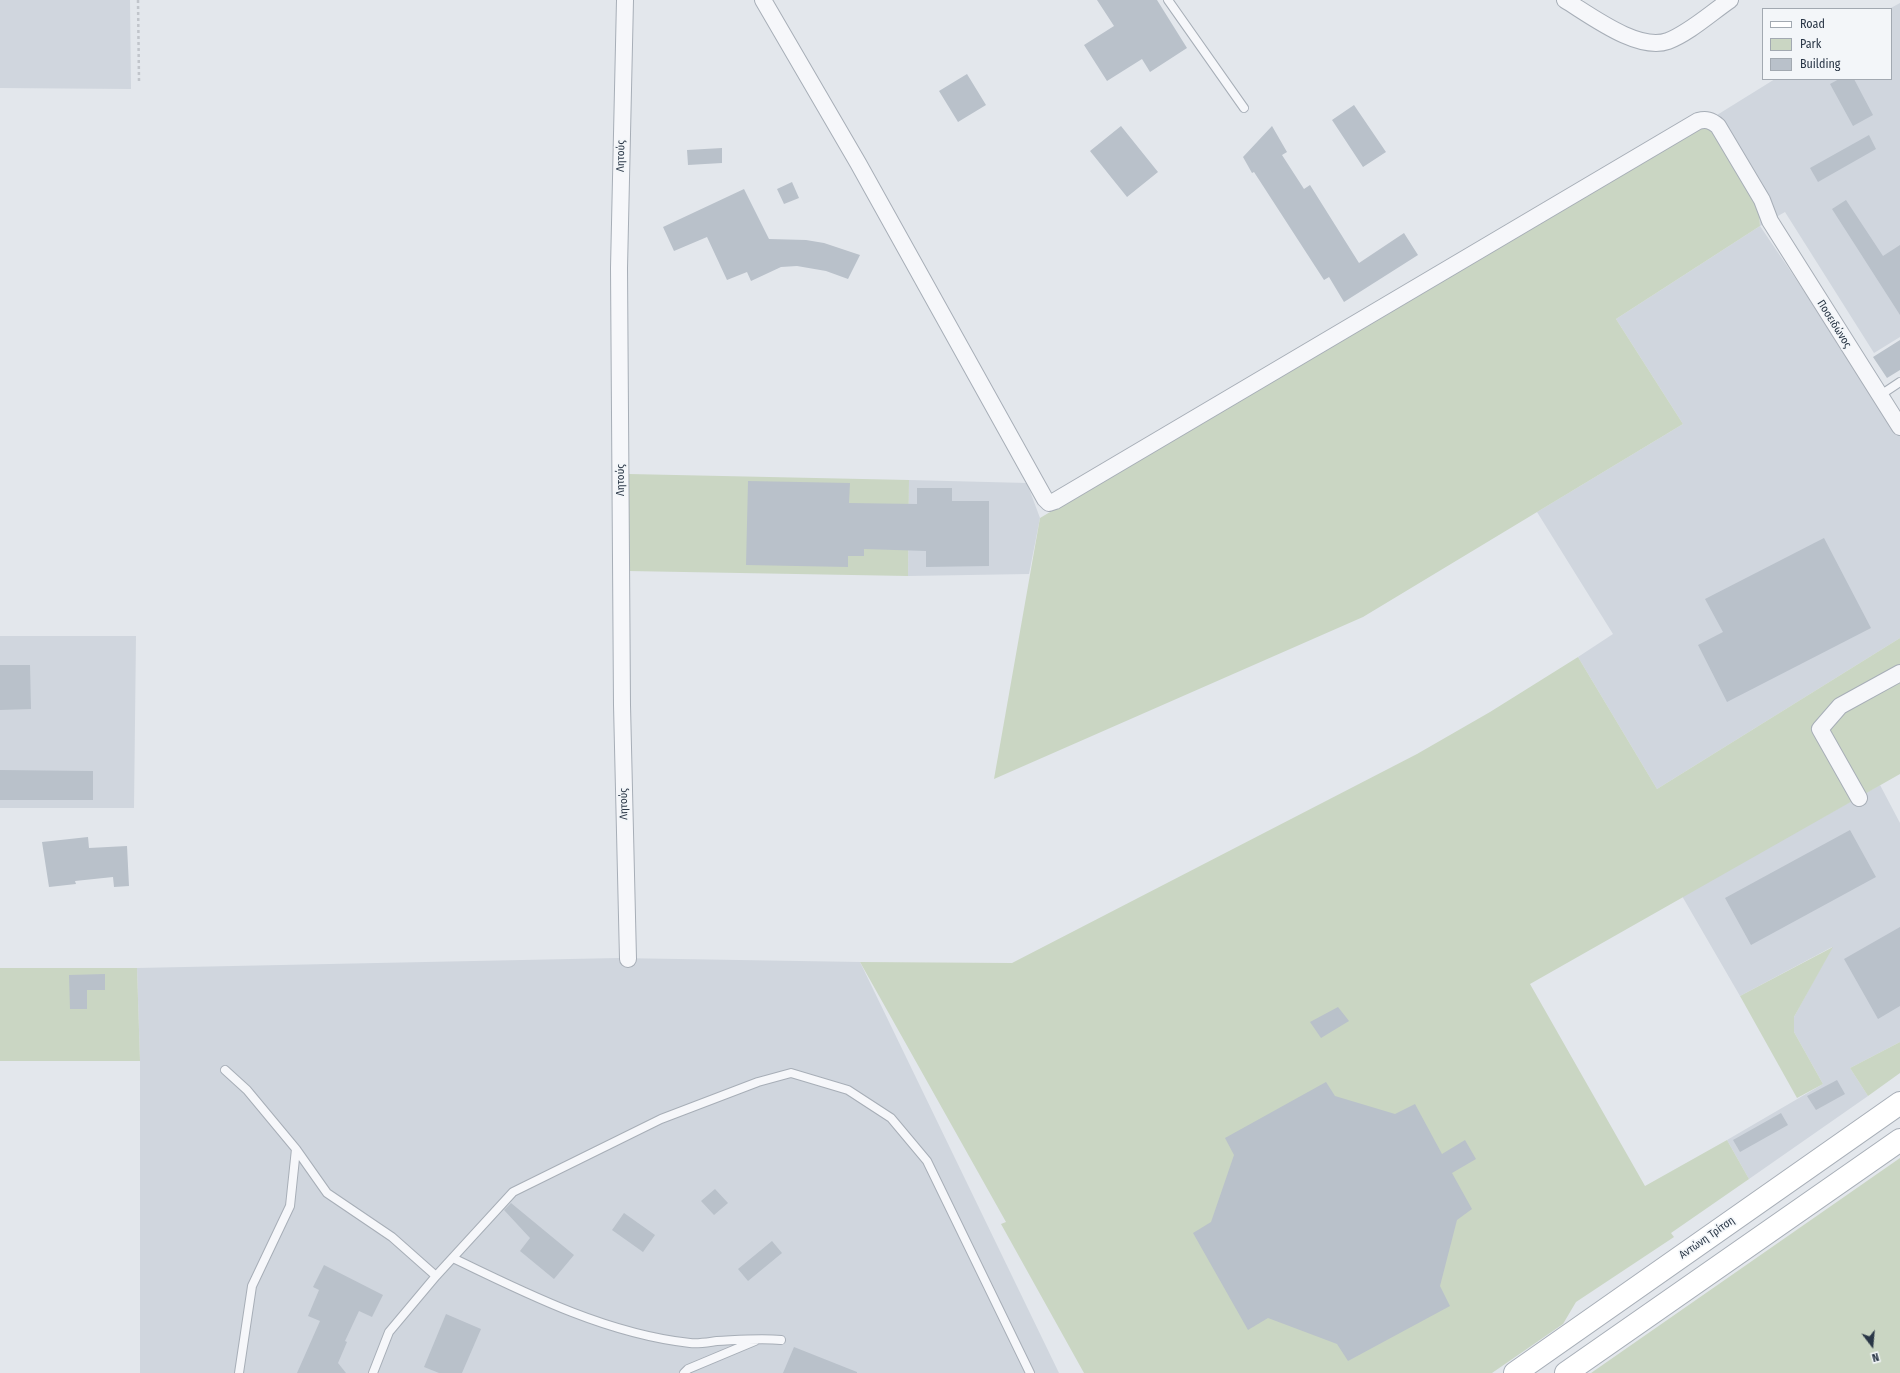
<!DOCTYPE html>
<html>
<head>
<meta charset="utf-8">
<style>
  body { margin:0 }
  #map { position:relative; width:1900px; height:1373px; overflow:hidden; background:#e3e7ec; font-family:"Fira Sans Condensed",sans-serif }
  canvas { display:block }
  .legend { position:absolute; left:1762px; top:8px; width:130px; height:72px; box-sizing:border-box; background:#f3f6f9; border:1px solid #a2a9b1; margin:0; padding:5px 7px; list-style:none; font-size:12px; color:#293646 }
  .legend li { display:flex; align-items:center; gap:8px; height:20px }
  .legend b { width:20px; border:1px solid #a2a9b1 }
  .north { position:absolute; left:1852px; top:1325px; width:40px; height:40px; -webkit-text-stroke:3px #f3f6f9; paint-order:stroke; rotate:164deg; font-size:11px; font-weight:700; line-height:16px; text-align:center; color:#293646 }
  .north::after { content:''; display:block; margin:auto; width:14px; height:18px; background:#293646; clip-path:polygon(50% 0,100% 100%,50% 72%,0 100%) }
</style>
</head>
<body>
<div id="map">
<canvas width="1900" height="1373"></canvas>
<ul class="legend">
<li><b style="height:5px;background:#fff"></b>Road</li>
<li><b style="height:11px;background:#cad6c3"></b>Park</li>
<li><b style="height:11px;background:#b9c1ca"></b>Building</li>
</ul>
<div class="north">N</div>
</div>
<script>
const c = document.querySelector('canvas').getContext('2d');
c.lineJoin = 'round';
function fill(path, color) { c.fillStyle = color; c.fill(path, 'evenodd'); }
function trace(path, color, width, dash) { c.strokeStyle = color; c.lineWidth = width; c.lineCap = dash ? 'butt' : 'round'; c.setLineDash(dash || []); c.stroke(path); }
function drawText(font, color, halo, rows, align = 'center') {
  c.font = font + ' "Fira Sans Condensed",sans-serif'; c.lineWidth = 3.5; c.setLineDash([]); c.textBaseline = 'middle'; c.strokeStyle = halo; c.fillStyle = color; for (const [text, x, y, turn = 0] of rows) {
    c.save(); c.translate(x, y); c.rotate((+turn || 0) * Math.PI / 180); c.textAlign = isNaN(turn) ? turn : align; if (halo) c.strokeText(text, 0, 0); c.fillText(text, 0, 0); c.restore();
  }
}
const built = new Path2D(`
  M 0,0 L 130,0 L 131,89 L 0,88 Z
  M 1900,3 L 1900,337 L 1874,353 L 1785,212 L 1760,226 L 1900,433 L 1900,638 L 1657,789 L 1578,657 L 1613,634 L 1537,512 L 1683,424 L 1616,319 L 1760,226 L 1758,197 L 1765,193 L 1717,115 L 1775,79 L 1891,79 L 1891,9 L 1889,9 Z
  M 909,480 L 1027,483 L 1040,518 L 1029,574 L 908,576 Z
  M 0,636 L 136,636 L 134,808 L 0,808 Z
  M 1880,785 L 1900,823 L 1900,1042 L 1850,1068 L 1868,1096 L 1749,1179 L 1727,1140 L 1823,1084 L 1794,1032 L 1794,1017 L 1832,947 L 1740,996 L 1682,896 Z
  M 618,958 L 860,962 L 1059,1373 L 140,1373 L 140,1061 L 137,968 Z`);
const green = new Path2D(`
  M 1717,115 L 1765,193 L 1758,197 L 1760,226 L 1616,319 L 1683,424 L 1363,617 L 994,779 L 1040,518 Z
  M 629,474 L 909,480 L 908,576 L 628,571 Z
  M 1900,638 L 1900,774 L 1530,984 L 1645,1186 L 1727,1140 L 1749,1179 L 1671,1233 L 1674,1237 L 1576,1302 L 1563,1324 L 1492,1373 L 1084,1373 L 1001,1224 L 1006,1222 L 860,962 L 1012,963 L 1417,754 L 1490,712 L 1578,657 L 1657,789 Z
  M 1833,947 L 1794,1017 L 1794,1032 L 1823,1084 L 1797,1098 L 1740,996 Z
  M 0,968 L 137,968 L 140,1061 L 0,1061 Z
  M 1900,1042 L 1900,1073 L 1868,1096 L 1850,1068 Z
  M 1900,1158 L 1900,1373 L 1591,1373 Z`);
const building = new Path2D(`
  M 1097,0 L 1157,0 L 1187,48 L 1150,72 L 1142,59 L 1107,81 L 1084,45 L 1114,26 Z
  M 967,74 L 986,105 L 958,122 L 939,91 Z
  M 1839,79 L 1854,79 L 1873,115 L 1853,126 L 1830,84 Z
  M 1354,105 L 1386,152 L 1363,167 L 1332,120 Z
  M 1121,126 L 1158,172 L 1127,197 L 1090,151 Z
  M 1272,126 L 1287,152 L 1282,155 L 1304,189 L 1310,185 L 1359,263 L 1404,233 L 1418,255 L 1344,302 L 1329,277 L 1324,280 L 1254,172 L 1252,173 L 1243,157 Z
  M 1869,135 L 1876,149 L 1818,182 L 1810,168 Z
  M 722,148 L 722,163 L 688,165 L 687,150 Z
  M 792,182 L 799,198 L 784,204 L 777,189 Z
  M 744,189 L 769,239 L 806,240 L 824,243 L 860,255 L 848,279 L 826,271 L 797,266 L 781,267 L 751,281 L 747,272 L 727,280 L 707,237 L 674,251 L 663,227 Z
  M 1846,200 L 1883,256 L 1900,245 L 1900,315 L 1832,209 Z
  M 1900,340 L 1900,370 L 1887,378 L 1873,357 Z
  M 748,481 L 850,483 L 849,503 L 917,504 L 917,488 L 952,488 L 952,501 L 989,501 L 989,566 L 926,567 L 926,551 L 864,549 L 864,556 L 848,556 L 848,567 L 746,565 Z
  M 1824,538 L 1871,628 L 1727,702 L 1698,645 L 1723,632 L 1705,599 Z
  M 0,665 L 30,665 L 31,709 L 0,710 Z
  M 0,770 L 93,771 L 93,800 L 0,800 Z
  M 1850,830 L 1876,877 L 1751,945 L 1725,898 Z
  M 88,837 L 89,848 L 127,846 L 129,886 L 114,887 L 113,877 L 75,881 L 76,884 L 49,887 L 42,842 Z
  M 1900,927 L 1900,1006 L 1878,1019 L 1844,959 Z
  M 105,974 L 105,990 L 87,990 L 87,1009 L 70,1009 L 69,975 Z
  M 1338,1007 L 1349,1021 L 1321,1038 L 1310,1022 Z
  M 1837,1080 L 1845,1094 L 1816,1110 L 1807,1096 Z
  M 1326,1082 L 1335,1096 L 1395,1114 L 1415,1104 L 1442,1154 L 1465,1140 L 1476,1159 L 1452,1173 L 1472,1209 L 1457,1220 L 1440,1286 L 1450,1306 L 1348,1361 L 1337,1344 L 1268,1318 L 1248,1330 L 1193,1233 L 1211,1222 L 1234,1155 L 1225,1138 Z
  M 1781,1113 L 1788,1125 L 1740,1152 L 1733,1140 Z
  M 715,1189 L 728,1203 L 714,1215 L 701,1201 Z
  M 511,1203 L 574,1255 L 554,1279 L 520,1251 L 530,1238 L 504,1210 Z
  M 624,1213 L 655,1235 L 643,1252 L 612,1230 Z
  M 772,1241 L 782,1253 L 748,1281 L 738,1269 Z
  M 324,1265 L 383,1295 L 372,1317 L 359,1311 L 345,1341 L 347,1342 L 338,1363 L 346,1373 L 297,1373 L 320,1321 L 308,1316 L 319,1290 L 313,1287 Z
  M 446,1314 L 481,1329 L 462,1373 L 439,1373 L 424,1367 Z
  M 794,1347 L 857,1372 L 857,1373 L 783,1373 Z`);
const path = new Path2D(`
  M 138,0 L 139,81`);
const lane = new Path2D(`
  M 1168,0 L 1244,108
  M 1879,396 L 1900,382
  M 225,1070 L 247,1090 L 296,1149
  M 453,1258 C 527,1294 607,1334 690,1343 C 699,1344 709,1342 717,1341 C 739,1340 760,1338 781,1340
  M 239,1373 L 252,1286 L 290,1206 L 296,1149 L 327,1193 L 392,1237 L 436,1276
  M 373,1373 L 389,1332 L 436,1276 L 513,1192 L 661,1119 L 758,1082 L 791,1073 L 848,1090 L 891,1118 L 927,1161 L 1030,1373
  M 684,1373 L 688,1369 L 755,1341`);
const street = new Path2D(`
  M 625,0 L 619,268 L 622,705 L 628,959
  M 763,0 L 858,163 L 1045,499 L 1049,503 L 1055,501 L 1698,121 C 1706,119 1711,120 1718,126 L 1762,200 L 1770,221 L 1900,427
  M 1565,0 C 1590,15 1638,52 1668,41 C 1689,33 1711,13 1730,0
  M 1859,798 L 1820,729 L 1840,706 L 1900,673`);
const secondary = new Path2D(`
  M 1515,1373 L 1900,1103
  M 1566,1373 L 1900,1140`);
const streetNames = [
  ["Λητούς",621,156,-89],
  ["Ποσειδώνος",1834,324,58],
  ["Λητούς",621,480,-90],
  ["Λητούς",624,804,-91],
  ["Αντώνη Τρίτση",1707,1238,-35]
];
fill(built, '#d0d6de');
fill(green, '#cad6c3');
fill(building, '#b9c1ca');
trace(lane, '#a7aeb7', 10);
trace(street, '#a7aeb7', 18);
trace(secondary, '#a7aeb7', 24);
trace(path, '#c1c5cb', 2.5, [3, 3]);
trace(lane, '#f6f7fa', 8);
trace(street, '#f6f7fa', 16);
trace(secondary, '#fff', 22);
drawText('11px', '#293646', '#f3f6f9', streetNames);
</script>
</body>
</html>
